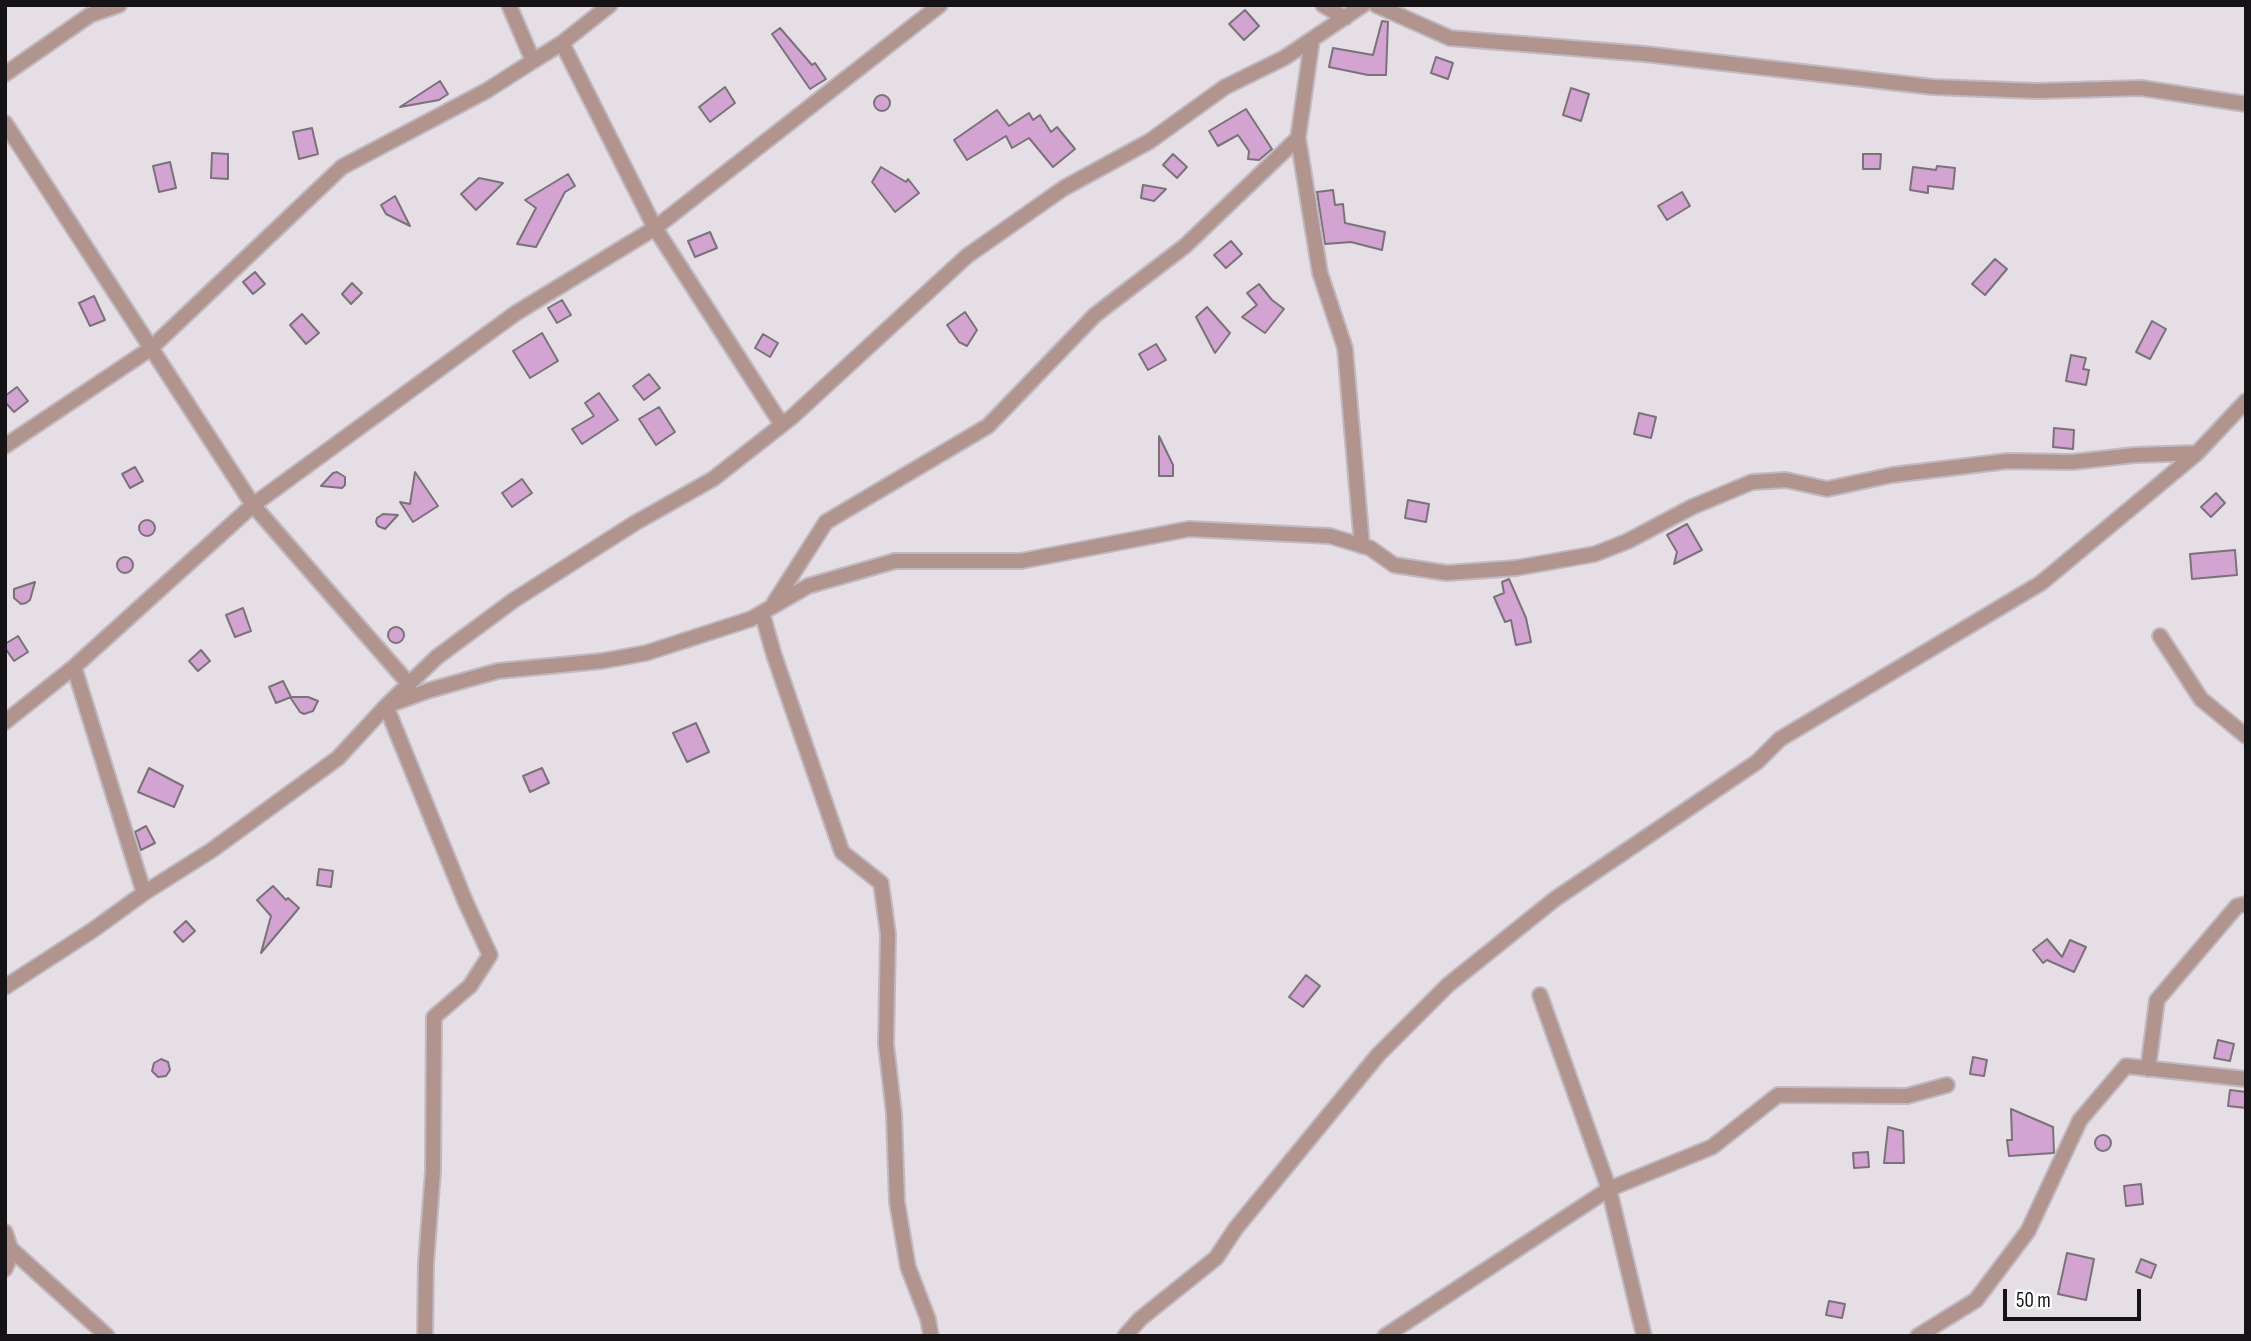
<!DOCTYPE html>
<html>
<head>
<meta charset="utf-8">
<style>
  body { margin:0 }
  #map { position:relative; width:2251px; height:1341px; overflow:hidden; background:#e5dee5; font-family:"Sofia Sans Condensed",sans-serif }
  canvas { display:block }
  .frame { position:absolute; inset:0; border:7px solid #151315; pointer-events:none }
  .scale { position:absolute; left:2003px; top:1289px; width:138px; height:32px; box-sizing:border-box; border:4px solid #151315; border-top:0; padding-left:9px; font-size:21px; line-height:24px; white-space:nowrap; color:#151315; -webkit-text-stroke:5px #fff; paint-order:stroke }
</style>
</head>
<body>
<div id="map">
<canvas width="2251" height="1341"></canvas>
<div class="frame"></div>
<div class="scale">50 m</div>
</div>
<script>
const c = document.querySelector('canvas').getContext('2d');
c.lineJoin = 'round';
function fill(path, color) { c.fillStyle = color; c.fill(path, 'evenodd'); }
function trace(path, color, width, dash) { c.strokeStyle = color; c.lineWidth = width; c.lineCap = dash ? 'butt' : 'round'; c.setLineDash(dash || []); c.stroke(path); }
const building = new Path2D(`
  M 1245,10 L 1259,26 L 1244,40 L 1229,24 Z
  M 1382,21 L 1388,22 L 1386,75 L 1368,75 L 1329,67 L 1333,48 L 1373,55 Z
  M 780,28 L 812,65 L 815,63 L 826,79 L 810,89 L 772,34 Z
  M 1436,57 L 1453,63 L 1448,79 L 1431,73 Z
  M 440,81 L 448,94 L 439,100 L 400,107 Z
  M 725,87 L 735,103 L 710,122 L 699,107 Z
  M 1571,88 L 1589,94 L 1581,121 L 1563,115 Z
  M874 103a8 8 0 1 1 16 0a8 8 0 1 1-16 0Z
  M 1246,109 L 1272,149 L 1259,160 L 1248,159 L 1249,151 L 1238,135 L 1218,146 L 1209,131 Z
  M 997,110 L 1009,126 L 1029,113 L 1033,120 L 1040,115 L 1051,132 L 1057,127 L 1075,149 L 1053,167 L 1029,138 L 1012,148 L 1006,136 L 967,160 L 954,140 Z
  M 312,128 L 318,154 L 299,159 L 293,132 Z
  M 212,153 L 228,154 L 228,179 L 211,178 Z
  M 1173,154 L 1187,167 L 1177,178 L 1163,165 Z
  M 1863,154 L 1881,154 L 1880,169 L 1863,169 Z
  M 170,162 L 176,188 L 159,192 L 153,166 Z
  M 1937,166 L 1955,168 L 1953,189 L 1928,186 L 1928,193 L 1910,190 L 1913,167 L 1936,170 Z
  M 881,167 L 906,182 L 908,179 L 919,193 L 895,212 L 872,182 Z
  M 568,174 L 575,186 L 565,192 L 536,247 L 517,244 L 536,208 L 525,200 Z
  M 479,178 L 503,183 L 476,210 L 461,194 Z
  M 1143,185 L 1166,189 L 1154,201 L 1141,198 Z
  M 1333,190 L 1335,205 L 1343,204 L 1345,223 L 1385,232 L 1382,250 L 1351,242 L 1325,244 L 1317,192 Z
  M 1682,192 L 1690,206 L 1667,220 L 1658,206 Z
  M 395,196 L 410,226 L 386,214 L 381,205 Z
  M 710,232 L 717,248 L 695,257 L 688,241 Z
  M 1231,241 L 1242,254 L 1226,268 L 1214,255 Z
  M 1995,259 L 2007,269 L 1985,295 L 1972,284 Z
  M 255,272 L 265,284 L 253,294 L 243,282 Z
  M 352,283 L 362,293 L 351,304 L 342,294 Z
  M 1259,284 L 1272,300 L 1284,309 L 1265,333 L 1242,317 L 1257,305 L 1247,293 Z
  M 94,296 L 105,320 L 90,326 L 79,303 Z
  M 562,300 L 571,315 L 557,323 L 548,308 Z
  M 1207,307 L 1230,333 L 1215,353 L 1196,317 Z
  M 965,312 L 977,330 L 967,346 L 959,342 L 947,325 Z
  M 302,314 L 319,333 L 306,344 L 290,325 Z
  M 2152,321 L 2166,329 L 2150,359 L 2136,352 Z
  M 542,333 L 558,361 L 530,378 L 513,351 Z
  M 763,334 L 778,343 L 770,357 L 755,348 Z
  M 1156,344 L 1166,360 L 1148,370 L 1139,354 Z
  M 2071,355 L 2086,358 L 2083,369 L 2089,370 L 2086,385 L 2066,381 Z
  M 649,374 L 660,388 L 644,400 L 633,386 Z
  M 17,387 L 28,401 L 14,412 L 5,402 L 5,396 Z
  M 599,393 L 618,420 L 582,444 L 572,429 L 594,416 L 585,403 Z
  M 659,407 L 675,432 L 656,445 L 639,419 Z
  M 1639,413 L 1656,417 L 1651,438 L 1634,434 Z
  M 2054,428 L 2074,430 L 2073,449 L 2053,447 Z
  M 1159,436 L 1173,465 L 1173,476 L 1159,476 Z
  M 135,467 L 143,481 L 130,488 L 122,474 Z
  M 337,472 L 345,477 L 345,485 L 342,488 L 321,486 L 333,473 Z
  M 415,472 L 438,506 L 413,522 L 400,502 L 410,504 Z
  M 522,479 L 532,493 L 512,507 L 502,493 Z
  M 2216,493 L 2225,503 L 2211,517 L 2201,507 Z
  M 1408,500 L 1429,504 L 1426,522 L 1405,518 Z
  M 383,514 L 398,515 L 385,529 L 378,526 L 376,522 L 377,518 Z
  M139 528a8 8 0 1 1 16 0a8 8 0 1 1-16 0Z
  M 1687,524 L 1702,550 L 1674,564 L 1677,552 L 1667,535 Z
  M 2235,550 L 2237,575 L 2192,579 L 2190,554 Z
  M117 565a8 8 0 1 1 16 0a8 8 0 1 1-16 0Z
  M 1509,579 L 1526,618 L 1531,642 L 1516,645 L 1511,620 L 1505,622 L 1494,597 L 1504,593 L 1502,582 Z
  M 35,582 L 30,600 L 26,603 L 21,604 L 14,598 L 14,589 Z
  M 243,608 L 251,631 L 235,637 L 226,615 Z
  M388 635a8 8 0 1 1 16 0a8 8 0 1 1-16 0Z
  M 18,636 L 28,652 L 14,661 L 5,648 L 5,644 Z
  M 201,650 L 210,661 L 198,671 L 189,661 Z
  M 283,681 L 291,697 L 276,703 L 269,687 Z
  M 290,697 L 308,697 L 318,701 L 313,711 L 304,714 L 300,712 Z
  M 696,723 L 709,752 L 687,762 L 673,733 Z
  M 149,768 L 183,786 L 174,807 L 138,792 Z
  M 542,768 L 549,783 L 530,792 L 523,776 Z
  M 146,826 L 155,843 L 141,850 L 135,832 Z
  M 319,869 L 333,871 L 331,887 L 317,885 Z
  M 273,886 L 286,900 L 288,898 L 299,908 L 261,953 L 271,916 L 257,900 Z
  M 186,921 L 195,931 L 183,942 L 174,932 Z
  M 2047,939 L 2062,957 L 2070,940 L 2086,947 L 2074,972 L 2047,960 L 2043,963 L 2033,950 Z
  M 1306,975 L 1320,986 L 1303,1007 L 1289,997 Z
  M 2218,1040 L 2234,1044 L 2230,1061 L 2214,1058 Z
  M 1973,1057 L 1987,1060 L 1984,1076 L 1970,1074 Z
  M 161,1059 L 168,1062 L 170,1070 L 166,1076 L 158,1077 L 152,1071 L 154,1063 Z
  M 2230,1090 L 2246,1092 L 2246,1108 L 2228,1106 Z
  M 2011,1109 L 2053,1127 L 2054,1153 L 2009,1156 L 2007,1140 L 2012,1140 Z
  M 1888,1127 L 1903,1131 L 1904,1163 L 1884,1163 Z
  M2095 1143a8 8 0 1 1 16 0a8 8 0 1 1-16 0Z
  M 1868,1152 L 1869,1167 L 1854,1168 L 1853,1153 Z
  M 2141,1184 L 2143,1204 L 2126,1206 L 2124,1186 Z
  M 2067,1253 L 2094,1259 L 2086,1300 L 2058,1294 Z
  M 2141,1259 L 2156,1265 L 2151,1278 L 2136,1272 Z
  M 1829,1301 L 1845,1304 L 1842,1318 L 1826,1315 Z`);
const minor = new Path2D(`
  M 509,5 L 533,61 L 562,43 L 610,5
  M 1323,5 L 1345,18
  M 1376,5 L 1450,38 L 1645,54 L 1933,87 L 2037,91 L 2141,88 L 2246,104
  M 562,43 L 655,228 L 782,425
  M 5,74 L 90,15 L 119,5
  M 5,123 L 253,505 L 409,684
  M 1298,138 L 1320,273 L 1345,348 L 1362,546
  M 5,446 L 150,349 L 342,167 L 486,91 L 533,61
  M 774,603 L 826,522 L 988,426 L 1095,315 L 1185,246 L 1298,138 L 1312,40
  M 762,613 L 774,655 L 842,852 L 881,883 L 888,934 L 886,1044 L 894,1114 L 897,1202 L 908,1267 L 928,1319 L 931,1336
  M 2160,636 L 2201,699 L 2246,736
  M 74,667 L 253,505 L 516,313 L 655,228 L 940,5
  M 5,722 L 74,667 L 144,893
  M 5,987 L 93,930 L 144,893 L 212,850 L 338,758 L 386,706 L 437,657 L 514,600 L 635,523 L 713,479 L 792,417 L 967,256 L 1064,188 L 1150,141 L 1225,87 L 1284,58 L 1363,5
  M 1540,995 L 1609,1189 L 1644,1336
  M 2148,1069 L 2157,1000 L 2237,906 L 2246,904
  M 5,1232 L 12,1253 L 5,1269
  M 5,1255 L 11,1249 L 107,1336
  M 425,1336 L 426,1263 L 433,1171 L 434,1017 L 470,986 L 490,955 L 466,903 L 386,706 L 430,690 L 498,671 L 602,661 L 646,653 L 751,619 L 808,586 L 895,561 L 1021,561 L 1189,529 L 1330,536 L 1370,548 L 1394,565 L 1447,573 L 1516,568 L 1595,554 L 1628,541 L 1692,507 L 1752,482 L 1786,480 L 1827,489 L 1892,475 L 2008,461 L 2072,462 L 2135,455 L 2197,453
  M 1125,1336 L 1140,1319 L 1216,1258 L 1236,1228 L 1378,1055 L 1448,985 L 1555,899 L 1757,762 L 1780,739 L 2041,583 L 2197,453 L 2246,401
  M 1385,1336 L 1609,1189 L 1712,1147 L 1778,1095 L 1907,1096 L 1947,1085
  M 1918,1336 L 1976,1300 L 2028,1231 L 2080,1120 L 2126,1066 L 2246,1079`);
fill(building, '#d3a3d1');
trace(building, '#797379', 2);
trace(minor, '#c0b9c0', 18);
trace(minor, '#b2948f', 14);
</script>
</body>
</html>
